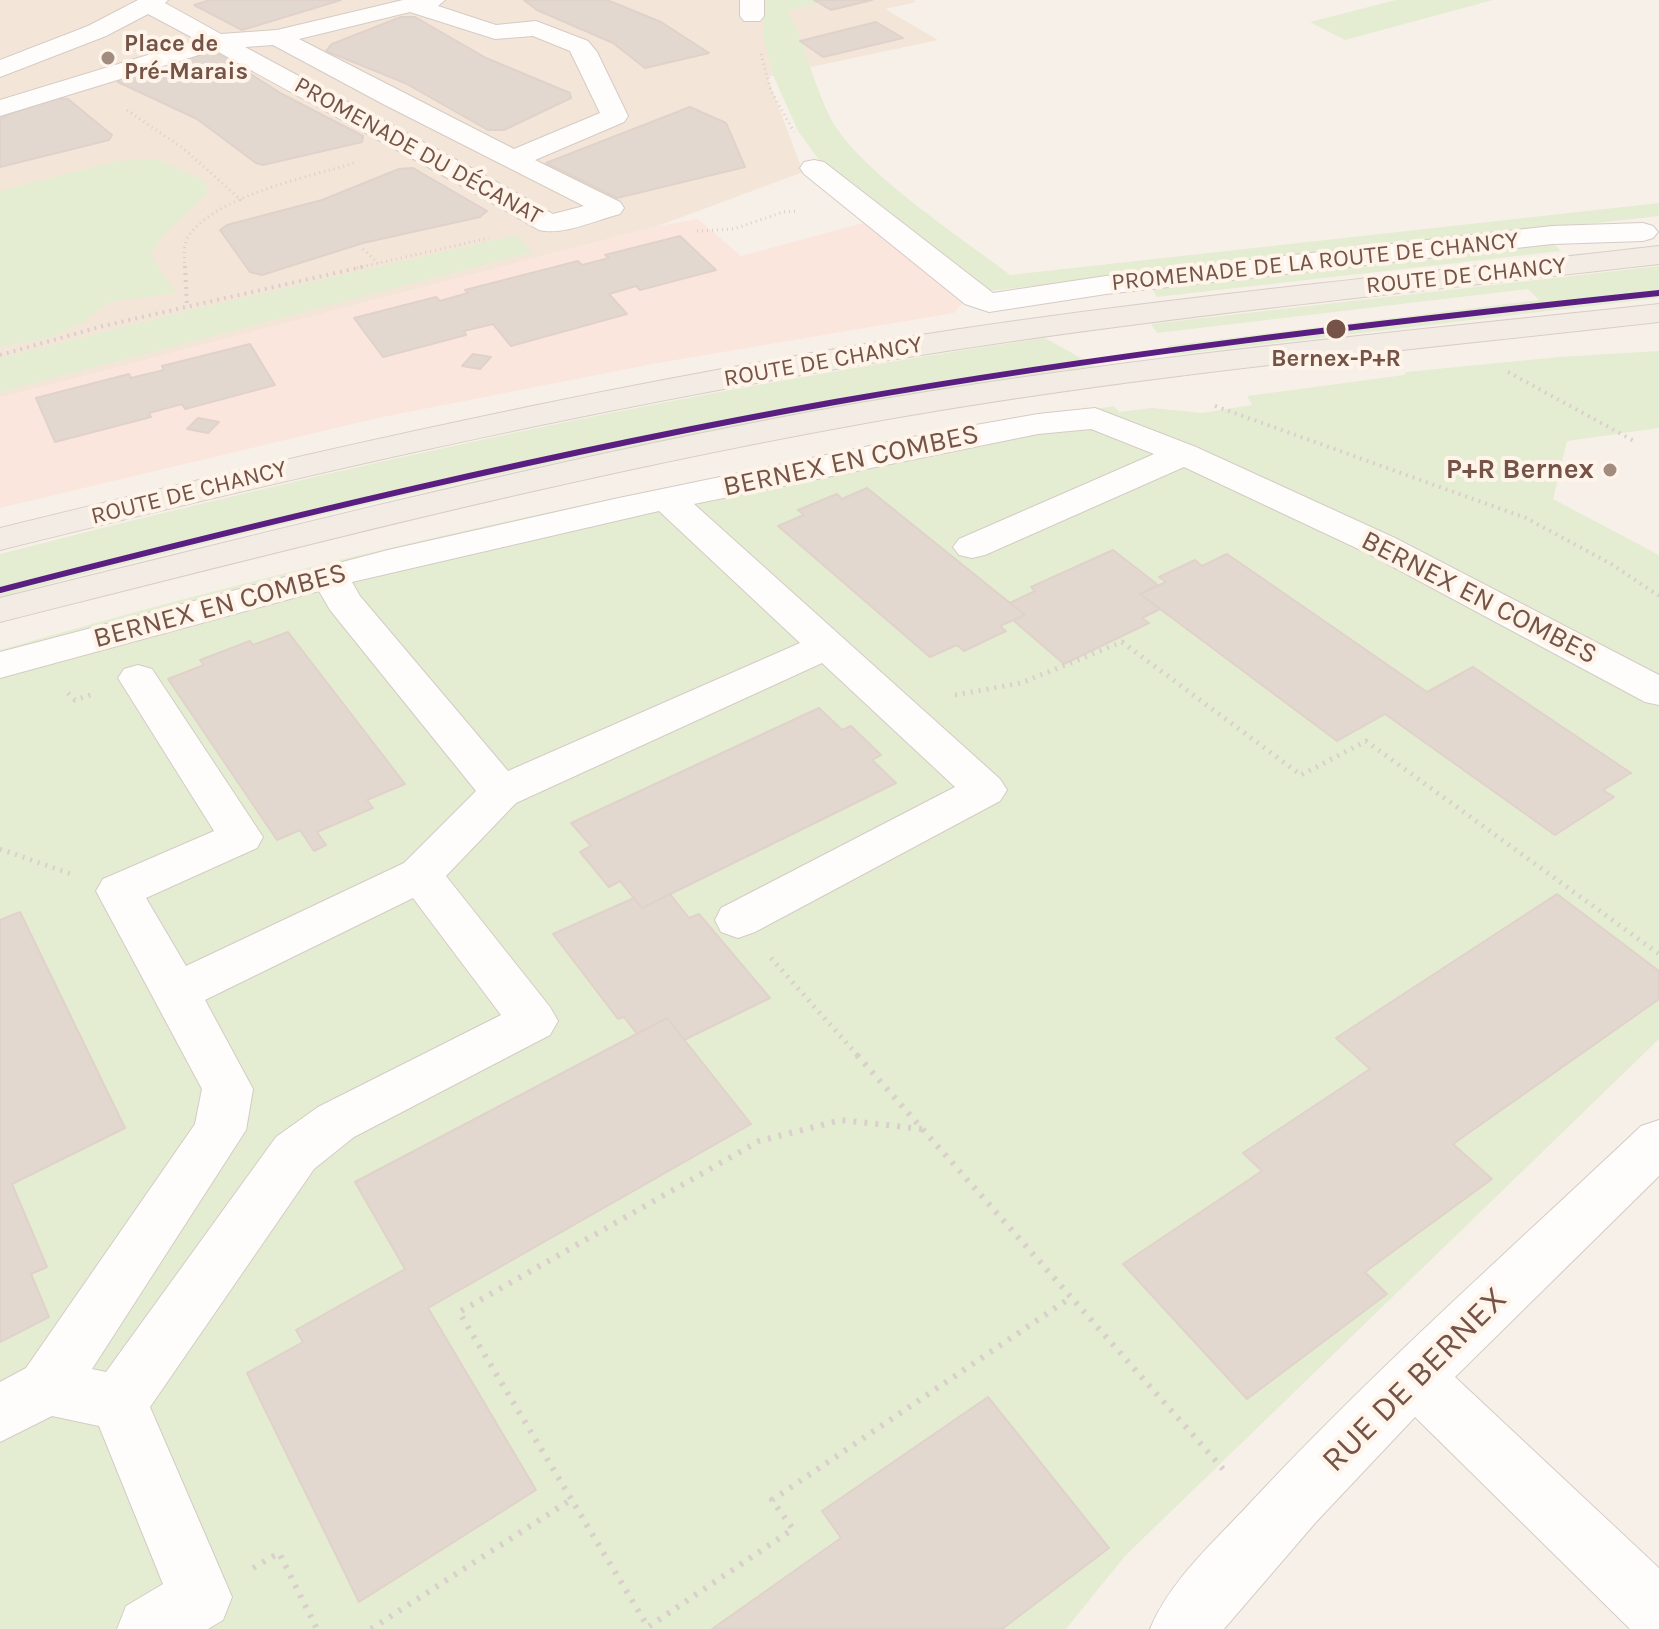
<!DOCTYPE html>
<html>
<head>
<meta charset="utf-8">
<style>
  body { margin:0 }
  canvas { display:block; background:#f7f0e8 }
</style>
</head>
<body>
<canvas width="1659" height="1629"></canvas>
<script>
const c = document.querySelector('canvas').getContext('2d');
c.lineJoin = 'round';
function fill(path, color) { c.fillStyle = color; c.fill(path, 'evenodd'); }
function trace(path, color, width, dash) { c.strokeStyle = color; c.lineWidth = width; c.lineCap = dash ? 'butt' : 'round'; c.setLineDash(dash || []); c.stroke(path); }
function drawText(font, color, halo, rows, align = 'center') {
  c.font = font + ' Karla,sans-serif'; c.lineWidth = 8; c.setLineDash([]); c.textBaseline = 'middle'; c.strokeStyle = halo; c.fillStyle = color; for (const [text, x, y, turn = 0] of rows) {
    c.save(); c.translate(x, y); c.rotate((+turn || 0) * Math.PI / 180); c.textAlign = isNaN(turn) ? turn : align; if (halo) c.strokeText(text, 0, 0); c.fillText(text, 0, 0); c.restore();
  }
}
const residential = new Path2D(`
  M 0,0 L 913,0 L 916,2 L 885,9 L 938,40 L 773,75 L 768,79 L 803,172 L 658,226 L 0,398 Z`);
const commercial = new Path2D(`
  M 698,219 L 741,256 L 867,222 L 964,302 L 954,313 L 658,363 L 378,418 L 0,508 L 0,398 L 658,226 Z`);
const green = new Path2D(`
  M 764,0 L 814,0 L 819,3 L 788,11 C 806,45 813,84 831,119 C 859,171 961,237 1010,275 L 1659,203 L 1659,216 L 980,292 L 819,160 L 798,131 L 773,75 L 763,37 Z
  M 1396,0 L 1493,0 L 1345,40 L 1310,22 Z
  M 157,159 L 204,180 L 208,192 L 161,238 L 150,255 L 176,293 L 109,302 L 82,323 L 49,338 L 0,347 L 0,191 L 118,161 Z
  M 517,235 L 532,252 L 0,392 L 0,358 L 207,306 Z
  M 1554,244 L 1561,251 L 1157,297 L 1152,288 Z
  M 1659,266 L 1659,298 L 1173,355 L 1166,346 L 1539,300 L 1528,289 L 1157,333 L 1151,324 Z
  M 1045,338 L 1095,366 C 726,420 360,499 0,597 L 0,554 C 345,465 692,389 1045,338 Z
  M 1659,351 L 1659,428 L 1567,441 L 1553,499 L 1659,555 L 1659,1039 L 1125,1556 L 1066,1629 L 0,1629 L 0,650 C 366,544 738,467 1114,406 L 1119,412 L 1152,408 L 1202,413 L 1252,405 L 1247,396 L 1404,375 L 1406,372 L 1559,357 Z`);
const building = new Path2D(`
  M 210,0 L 341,0 L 242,30 L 194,5 Z
  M 524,0 L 607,0 L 661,22 L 709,53 L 645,68 L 613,43 L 537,10 Z
  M 814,0 L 872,0 L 831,10 Z
  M 401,17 L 415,17 L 486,58 L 570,93 L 571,98 L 504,130 L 488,130 L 405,83 L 326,51 L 332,44 Z
  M 876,22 L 903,38 L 823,57 L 800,41 Z
  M 206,51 L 216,52 L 282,94 L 363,136 L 362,142 L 263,165 L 256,163 L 197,119 L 118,82 L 120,78 Z
  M 54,98 L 68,99 L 112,135 L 109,140 L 0,167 L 0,118 Z
  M 690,107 L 726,123 L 745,167 L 617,198 L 546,163 Z
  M 413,168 L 487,211 L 480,217 L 363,243 L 262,275 L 250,272 L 220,230 L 227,225 L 322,200 L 399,169 Z
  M 680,236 L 716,270 L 640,290 L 636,286 L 609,294 L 627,314 L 511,346 L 493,324 L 464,331 L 466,335 L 383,357 L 354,318 L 436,297 L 440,301 L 468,293 L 465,290 L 578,261 L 582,265 L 609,258 L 605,255 Z
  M 250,344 L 275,385 L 185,409 L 182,404 L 149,413 L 151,417 L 55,442 L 36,398 L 129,374 L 131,378 L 164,370 L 162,366 Z
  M 473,354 L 491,357 L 480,369 L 462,366 Z
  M 198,418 L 219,422 L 208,433 L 187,429 Z
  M 867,488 L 1010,603 L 1025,615 L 1000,626 L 1006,631 L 964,651 L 957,645 L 930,657 L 778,526 L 804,515 L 798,510 L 837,494 L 842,499 Z
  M 1113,550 L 1158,585 L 1140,594 L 1160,609 L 1142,618 L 1149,623 L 1064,664 L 1013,620 L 1025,615 L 1010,603 L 1035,591 L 1031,587 Z
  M 1227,554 L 1427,692 L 1473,667 L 1631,773 L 1603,790 L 1614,797 L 1555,835 L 1385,714 L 1337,741 L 1140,594 L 1166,582 L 1159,577 L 1195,560 L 1202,566 Z
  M 288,632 L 405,784 L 367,800 L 373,808 L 317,832 L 326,845 L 314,851 L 300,830 L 277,840 L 168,679 L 204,665 L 200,660 L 250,641 L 253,645 Z
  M 819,708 L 842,730 L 851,726 L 881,755 L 872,760 L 896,783 L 642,908 L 620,881 L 609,887 L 580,852 L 591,846 L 571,823 Z
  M 670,894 L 689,918 L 699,914 L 770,998 L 684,1040 L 667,1018 L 637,1034 L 624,1017 L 618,1019 L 553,934 L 634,898 L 642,908 Z
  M 1557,894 L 1659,971 L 1659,999 L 1453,1144 L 1492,1179 L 1365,1272 L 1387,1294 L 1247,1399 L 1123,1264 L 1262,1171 L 1243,1153 L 1370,1069 L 1336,1038 Z
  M 20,912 L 125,1128 L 12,1184 L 47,1267 L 31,1274 L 49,1317 L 0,1342 L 0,920 Z
  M 667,1018 L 751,1124 L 428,1308 L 536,1490 L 359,1602 L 247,1373 L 303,1342 L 296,1330 L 405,1269 L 355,1182 Z
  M 988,1397 L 1109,1548 L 1002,1629 L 712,1629 L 841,1538 L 822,1511 Z`);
const pathFar3 = new Path2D(`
  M 761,54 L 771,91 L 794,132
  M 127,110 L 184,149 L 242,201
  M 697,231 L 734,229 L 783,212 L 799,211
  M 363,249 L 378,263
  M 185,268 C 184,258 183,246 188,237 C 214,196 309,177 354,163
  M 357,268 L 489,238`);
const pathFar2 = new Path2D(`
  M 185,266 L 187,307
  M 0,355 L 103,326 L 366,266
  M 1508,372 L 1634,441
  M 1215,406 L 1526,518 L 1613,565 L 1659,596`);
const pathFar1 = new Path2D(`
  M 68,693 L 75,700 L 93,694
  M 955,695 L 1021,683 L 1122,642 L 1301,775 L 1366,741 L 1659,954
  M 0,849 L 71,874
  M 771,958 L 859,1057`);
const path = new Path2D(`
  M 857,1055 L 1223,1469
  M 922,1129 L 841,1120 L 759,1141 L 459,1312 L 648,1627 L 793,1529 L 772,1500 L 1070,1298
  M 253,1568 L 279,1553 L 317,1629
  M 371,1629 L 572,1499`);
const minor = new Path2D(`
  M 138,0 L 168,0 L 165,3 L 221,34 L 277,30 L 403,0 L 445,0 L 438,6 L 496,25 L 536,21 L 588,41 L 597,52 L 628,116 L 624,122 L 535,160 L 620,202 L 624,208 L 620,214 C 596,220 563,236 539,230 C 432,167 323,111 215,50 L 0,116 L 0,100 L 197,40 L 148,14 L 106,36 L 0,77 L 0,60 L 88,26 ZM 410,12 L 495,39 L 533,36 L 570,51 L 600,113 L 514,149 L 299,39 ZM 273,45 L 383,104 L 584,206 L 553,214 C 452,155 347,103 245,47 Z
  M 740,0 L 764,0 L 764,16 L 760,21 L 744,21 L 740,16 Z
  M 814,160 L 824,162 L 993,293 L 1106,276 L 1552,226 L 1643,223 L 1653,226 L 1658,232 L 1653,238 L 1643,241 L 1552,244 L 1106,294 L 989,312 L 965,304 L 804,174 L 800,168 L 804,162 Z
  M 1095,408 L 1196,447 L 1395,538 L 1659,675 L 1659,705 L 1645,702 L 1369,554 L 1184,467 L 985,555 L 972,558 L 959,555 L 953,547 L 959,539 L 1154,454 L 1091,429 L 1038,434 L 694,504 L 1000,779 L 1007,790 L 1000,801 L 755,932 L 738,938 L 721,932 L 715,920 L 721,908 L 955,787 L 822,663 L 516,803 L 446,876 L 550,1007 L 558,1021 L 550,1035 L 354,1137 L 314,1169 L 150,1407 L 232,1597 L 223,1620 L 208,1629 L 117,1629 L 126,1606 L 163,1584 L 99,1426 L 52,1416 L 0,1442 L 0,1382 L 26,1368 L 195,1124 L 202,1089 L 96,891 L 103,879 L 214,831 L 118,678 L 124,669 L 138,665 L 152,669 L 263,837 L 257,848 L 146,898 L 186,966 L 404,863 L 476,791 L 330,610 L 319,591 L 0,678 L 0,652 L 388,550 L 614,499 L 942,431 L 1038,414 ZM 659,511 L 800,643 L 508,771 L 360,596 L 352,582 ZM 413,898 L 501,1015 L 318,1107 L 276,1137 L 106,1372 L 92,1369 L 246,1130 L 253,1089 L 205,1000 Z
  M 1659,1120 L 1659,1176 L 1455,1377 L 1659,1568 L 1659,1629 L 1630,1629 L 1415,1417 L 1316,1522 L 1224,1629 L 1150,1629 C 1170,1580 1216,1540 1251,1502 C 1374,1370 1510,1250 1641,1126 Z`);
const major = new Path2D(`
  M 1659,246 L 1659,264 C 1424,291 1187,314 953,350 C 632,399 315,472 0,550 L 0,528 C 315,450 632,379 953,330 C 1187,295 1424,273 1659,246 Z
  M 1659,304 L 1659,322 C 1392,352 1124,376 860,424 C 570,476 285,550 0,622 L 0,598 C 285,528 570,454 860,403 C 1124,357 1392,333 1659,304 Z`);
const tram1 = new Path2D(`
  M 0,590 C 276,519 554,452 835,402 C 1108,354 1384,322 1659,293`);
const markers = [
  [108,58,8,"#a28b7f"],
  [1336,329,11,"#755447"],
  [1610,470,8,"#a28b7f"]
];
const farPoinames = [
  ["Place de",124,44],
  ["Pré-Marais",124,72]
];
const farStreetnames = [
  ["PROMENADE DU DÉCANAT",418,151,29],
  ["PROMENADE DE LA ROUTE DE CHANCY",1315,262,-6],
  ["ROUTE DE CHANCY",1466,276,-6],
  ["ROUTE DE CHANCY",823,362,-10],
  ["ROUTE DE CHANCY",189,493,-14]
];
const farStopnames = [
  ["Bernex-P+R",1336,359]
];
const streetNames = [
  ["BERNEX EN COMBES",851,461,-12],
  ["BERNEX EN COMBES",1479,598,27],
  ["BERNEX EN COMBES",220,606,-15]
];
const poiNames = [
  ["P+R Bernex",1594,470]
];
const nearStreetnames = [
  ["RUE DE BERNEX",1415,1380,-45]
];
fill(residential, '#f3e5d8');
fill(commercial, '#fbe6de');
fill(green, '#e4edd2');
fill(building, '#e3d8cf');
trace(building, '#e0d2ca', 2);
trace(minor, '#d5cbc5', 2);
trace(major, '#d8cdc8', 2);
trace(pathFar3, '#d9d0cb', 3, [1, 4]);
trace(pathFar2, '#d9d0cb', 4, [2, 5]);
trace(pathFar1, '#d9d0cb', 5, [2, 6]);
trace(path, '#d9d0cb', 6, [3, 8]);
fill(minor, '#fefdfc');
fill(major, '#f3ece4');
trace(tram1, '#5a1e82', 6);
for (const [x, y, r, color] of markers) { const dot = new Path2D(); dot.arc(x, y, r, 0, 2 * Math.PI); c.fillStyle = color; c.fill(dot); trace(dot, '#fff4e9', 3); }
drawText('bold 24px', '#755447', '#fff4e9', farPoinames, 'left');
drawText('24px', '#755447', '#fff4e9', farStreetnames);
drawText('bold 24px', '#755447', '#fff4e9', farStopnames);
drawText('28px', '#755447', '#fff4e9', streetNames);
drawText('bold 28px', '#755447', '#fff4e9', poiNames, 'right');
drawText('34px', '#755447', '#fff4e9', nearStreetnames);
</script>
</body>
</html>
